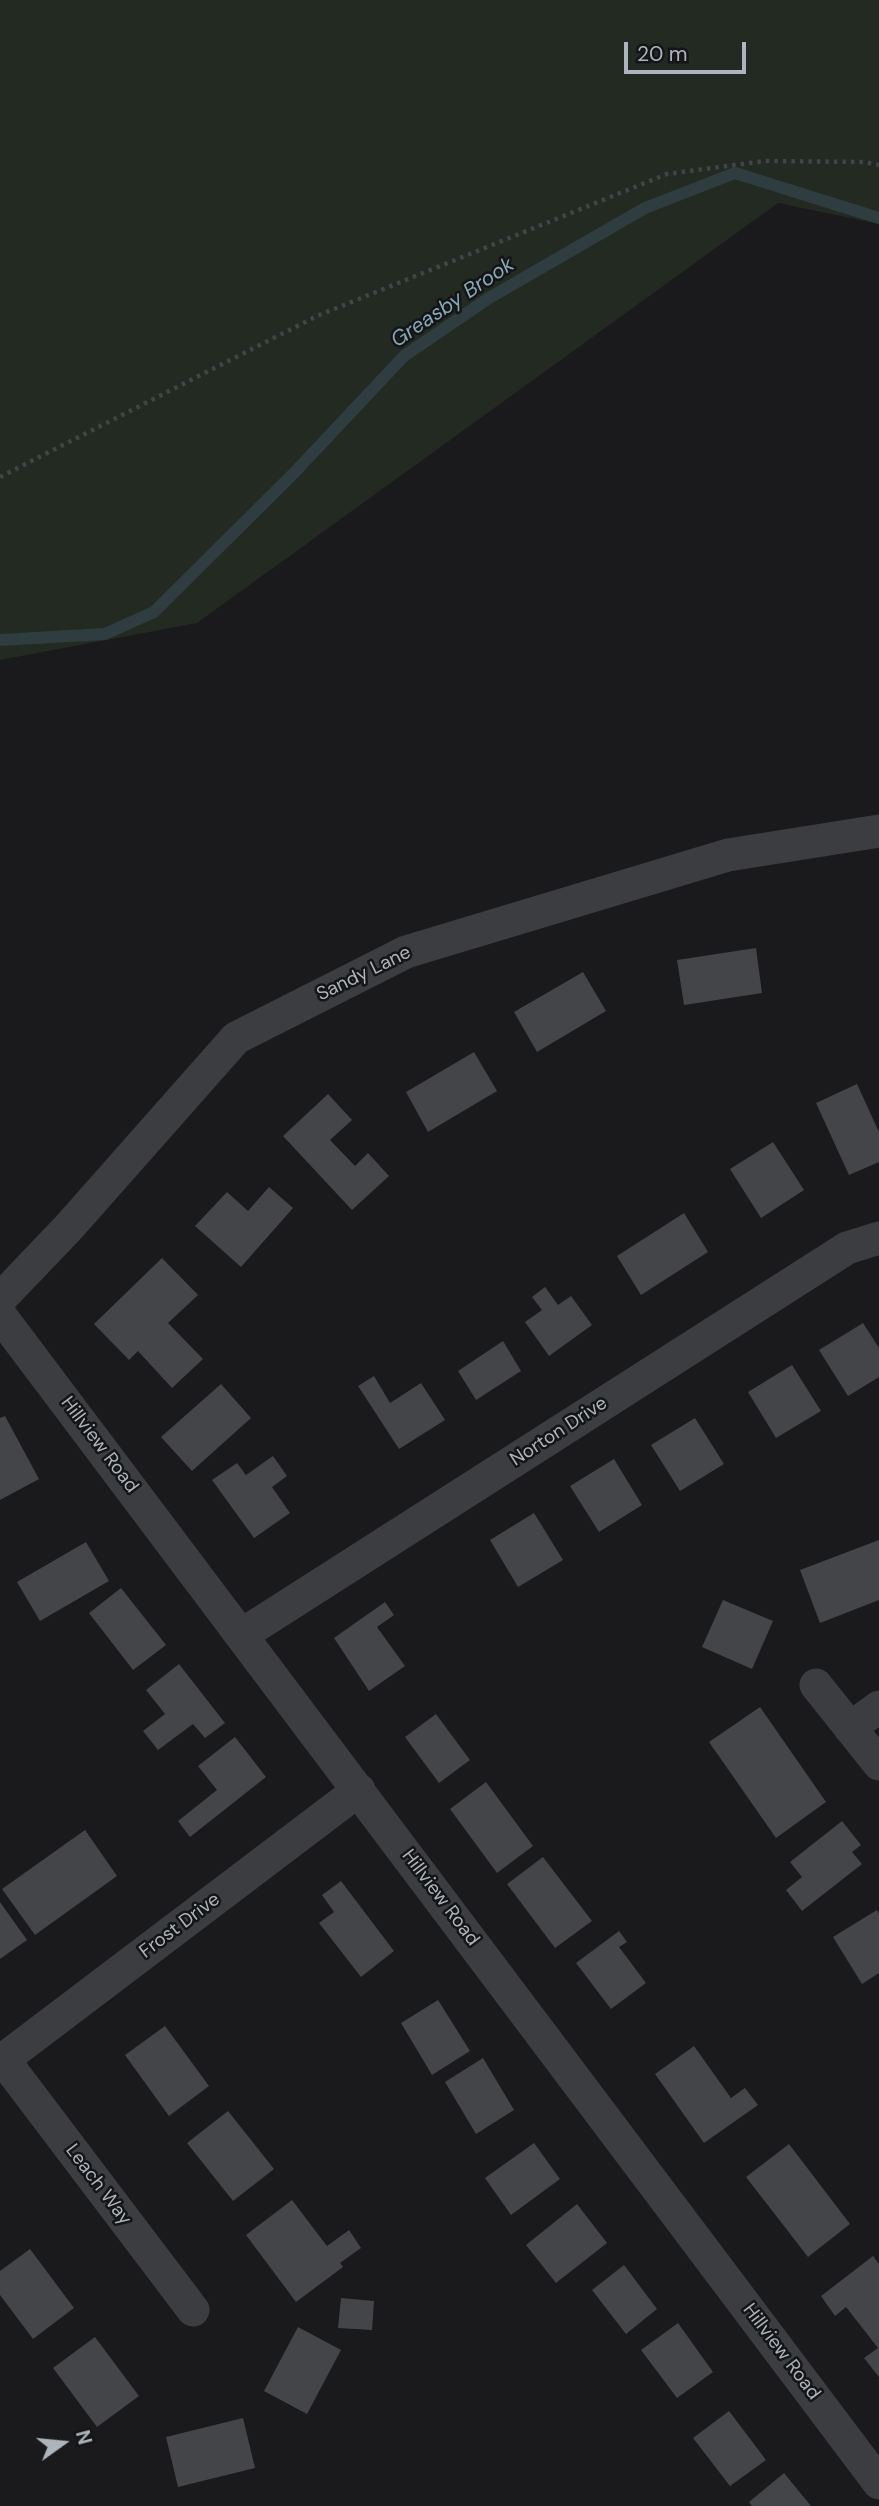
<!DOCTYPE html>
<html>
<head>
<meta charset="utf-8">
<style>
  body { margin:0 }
  #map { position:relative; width:879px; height:2506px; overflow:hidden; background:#1a1a1c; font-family:"DM Sans",sans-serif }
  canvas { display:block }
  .north { position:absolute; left:28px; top:2408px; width:70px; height:70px; -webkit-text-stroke:5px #151517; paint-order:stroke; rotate:75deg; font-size:19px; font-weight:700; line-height:28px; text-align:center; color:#acb5bb }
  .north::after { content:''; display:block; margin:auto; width:24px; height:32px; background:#acb5bb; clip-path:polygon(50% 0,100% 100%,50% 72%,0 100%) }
  .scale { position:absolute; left:624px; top:42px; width:122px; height:32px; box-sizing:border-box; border:4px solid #acb5bb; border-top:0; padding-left:9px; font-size:21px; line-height:24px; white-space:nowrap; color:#acb5bb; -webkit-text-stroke:5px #151517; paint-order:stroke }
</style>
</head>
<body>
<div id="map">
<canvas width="879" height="2506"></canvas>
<div class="north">N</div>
<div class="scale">20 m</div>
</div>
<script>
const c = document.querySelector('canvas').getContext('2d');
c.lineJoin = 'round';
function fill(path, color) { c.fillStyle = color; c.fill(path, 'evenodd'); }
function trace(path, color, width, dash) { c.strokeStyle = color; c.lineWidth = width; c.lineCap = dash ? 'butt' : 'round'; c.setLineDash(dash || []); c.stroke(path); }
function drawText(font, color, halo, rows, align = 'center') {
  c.font = font + ' "DM Sans",sans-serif'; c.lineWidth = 5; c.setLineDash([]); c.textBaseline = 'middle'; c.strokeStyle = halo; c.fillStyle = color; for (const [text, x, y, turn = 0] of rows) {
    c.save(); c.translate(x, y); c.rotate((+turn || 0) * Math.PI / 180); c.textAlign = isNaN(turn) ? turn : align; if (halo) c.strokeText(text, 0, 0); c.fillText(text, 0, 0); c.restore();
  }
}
const green = new Path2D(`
  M 0,0 L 879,0 L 879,224 L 778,203 L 197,623 L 0,660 Z`);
const stream = new Path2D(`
  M 0,640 L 105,634 L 154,612 L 294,473 L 404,356 L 489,298 L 645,208 L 735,173 L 879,218`);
const building = new Path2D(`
  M 756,948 L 762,993 L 684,1005 L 677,960 Z
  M 583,972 L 606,1011 L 537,1052 L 514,1012 Z
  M 474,1052 L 497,1091 L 428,1132 L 406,1092 Z
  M 857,1084 L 879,1132 L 879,1162 L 849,1175 L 816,1103 Z
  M 328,1094 L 352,1120 L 330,1140 L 355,1166 L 368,1153 L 389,1176 L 352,1210 L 283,1136 Z
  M 773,1142 L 804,1190 L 761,1218 L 730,1169 Z
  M 269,1187 L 293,1208 L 241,1267 L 195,1226 L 227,1192 L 248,1211 Z
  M 684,1213 L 708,1252 L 641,1295 L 617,1256 Z
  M 162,1258 L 198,1295 L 168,1323 L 203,1359 L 172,1388 L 138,1351 L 129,1360 L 94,1324 Z
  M 545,1287 L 558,1305 L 571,1296 L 592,1325 L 549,1356 L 525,1322 L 542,1310 L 532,1297 Z
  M 863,1323 L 879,1348 L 879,1377 L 848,1396 L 819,1350 Z
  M 503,1341 L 521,1371 L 476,1400 L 458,1371 Z
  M 792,1365 L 821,1411 L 776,1438 L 748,1392 Z
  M 374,1376 L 390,1403 L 421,1383 L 445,1420 L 399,1449 L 358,1386 Z
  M 221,1384 L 251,1418 L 192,1471 L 161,1437 Z
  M 5,1416 L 39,1479 L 0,1500 L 0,1418 Z
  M 695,1418 L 724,1464 L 680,1491 L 651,1445 Z
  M 273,1456 L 287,1476 L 272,1487 L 290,1513 L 254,1538 L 212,1480 L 237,1463 L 246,1475 Z
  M 614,1459 L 642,1505 L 599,1532 L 570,1486 Z
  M 534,1513 L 563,1560 L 518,1587 L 490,1540 Z
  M 879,1540 L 879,1600 L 820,1623 L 800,1570 Z
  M 86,1542 L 109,1581 L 40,1621 L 17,1582 Z
  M 121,1588 L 166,1645 L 133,1670 L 89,1613 Z
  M 723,1600 L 773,1621 L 752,1669 L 702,1647 Z
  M 385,1602 L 394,1615 L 377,1627 L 405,1666 L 369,1691 L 334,1638 Z
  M 179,1664 L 225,1723 L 205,1738 L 193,1724 L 158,1750 L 143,1731 L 165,1714 L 146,1690 Z
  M 760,1707 L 826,1802 L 776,1838 L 709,1742 Z
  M 436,1714 L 470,1760 L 439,1783 L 405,1737 Z
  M 235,1737 L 266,1777 L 190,1837 L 178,1821 L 217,1790 L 198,1766 Z
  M 486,1782 L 533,1846 L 497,1873 L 450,1809 Z
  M 842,1821 L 861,1845 L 852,1852 L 862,1864 L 802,1911 L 786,1890 L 802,1877 L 790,1862 Z
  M 85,1830 L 117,1876 L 35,1935 L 2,1889 Z
  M 543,1857 L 592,1921 L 555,1948 L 507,1884 Z
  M 341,1881 L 394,1951 L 361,1977 L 319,1923 L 334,1912 L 322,1895 Z
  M 0,1902 L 27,1940 L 0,1959 Z
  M 877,1910 L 879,1914 L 879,1973 L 862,1984 L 833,1937 Z
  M 619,1931 L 627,1942 L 619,1947 L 646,1983 L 611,2009 L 576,1963 Z
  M 438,2000 L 470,2051 L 432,2075 L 401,2023 Z
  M 165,2026 L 209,2086 L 169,2116 L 125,2055 Z
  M 694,2046 L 731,2098 L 745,2088 L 758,2105 L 704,2143 L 655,2074 Z
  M 483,2058 L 514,2110 L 476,2134 L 445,2082 Z
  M 228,2111 L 274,2169 L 233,2201 L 187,2143 Z
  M 534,2143 L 560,2179 L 511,2215 L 485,2178 Z
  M 789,2144 L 850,2224 L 808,2257 L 746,2177 Z
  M 292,2200 L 327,2246 L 349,2230 L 361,2248 L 340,2263 L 343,2267 L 296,2302 L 246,2235 Z
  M 577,2204 L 607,2243 L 556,2283 L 526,2245 Z
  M 30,2249 L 74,2308 L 33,2339 L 0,2295 L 0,2271 Z
  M 873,2256 L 879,2264 L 879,2377 L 864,2358 L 878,2348 L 846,2307 L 835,2316 L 821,2296 Z
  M 624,2265 L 657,2309 L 626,2334 L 592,2290 Z
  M 341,2298 L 374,2301 L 372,2330 L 338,2328 Z
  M 678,2323 L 713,2372 L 677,2398 L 641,2350 Z
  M 298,2327 L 341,2350 L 307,2414 L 264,2391 Z
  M 95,2337 L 139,2396 L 97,2427 L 53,2368 Z
  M 729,2411 L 766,2460 L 730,2486 L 693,2438 Z
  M 243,2418 L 255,2468 L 178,2487 L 166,2437 Z
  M 784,2473 L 811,2506 L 752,2506 L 749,2502 Z`);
const path = new Path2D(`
  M 0,477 L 317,316 L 667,174 L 765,161 L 864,162 L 879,165`);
const minor = new Path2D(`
  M 0,1299 L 69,1227 L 236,1038 L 406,952 L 728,855 L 879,831
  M 0,1315 L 879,2483
  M 243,1634 L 847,1248 L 879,1238
  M 816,1685 L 879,1764
  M 850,1728 L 879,1707
  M 3,2059 L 193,2310
  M 0,2062 L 359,1790`);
const streetNames = [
  ["Sandy Lane",364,974,-26],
  ["Norton Drive",559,1432,-33],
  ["Hillview Road",99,1445,53],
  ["Hillview Road",440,1898,53],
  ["Frost Drive",180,1926,-37],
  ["Leach Way",98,2185,53],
  ["Hillview Road",781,2352,53]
];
const waterNames = [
  ["Greasby Brook",453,303,-34]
];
fill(green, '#222a21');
trace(stream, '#2f3d40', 12);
fill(building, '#444549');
trace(path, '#414448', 4.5, [3.5, 5]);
trace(minor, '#3b3d41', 33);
drawText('19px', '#acb5bb', '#151517', streetNames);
drawText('italic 21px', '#84aab5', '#151517', waterNames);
</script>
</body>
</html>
